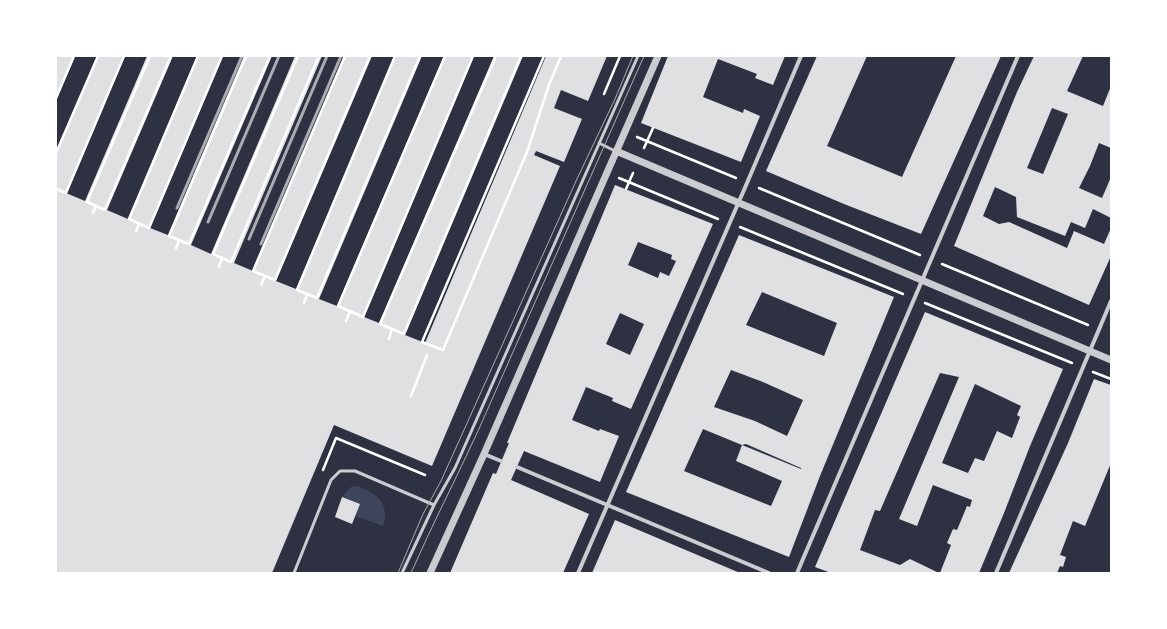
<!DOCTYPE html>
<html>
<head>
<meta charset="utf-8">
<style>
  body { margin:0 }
  #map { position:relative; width:1167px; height:629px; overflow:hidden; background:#2d3142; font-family:"Work Sans",sans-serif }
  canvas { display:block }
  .frame { position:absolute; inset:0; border:57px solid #fff; pointer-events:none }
</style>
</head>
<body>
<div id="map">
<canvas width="1167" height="629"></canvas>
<div class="frame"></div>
</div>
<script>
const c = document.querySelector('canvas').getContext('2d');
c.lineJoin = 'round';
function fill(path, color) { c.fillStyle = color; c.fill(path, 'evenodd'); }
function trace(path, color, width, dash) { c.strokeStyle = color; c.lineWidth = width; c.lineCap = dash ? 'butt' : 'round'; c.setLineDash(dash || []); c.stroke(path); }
const green = new Path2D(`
  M 358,486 C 377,494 390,503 383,526 L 355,516 L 342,497 L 344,494 L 351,487 Z`);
const building = new Path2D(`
  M 56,56 L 75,56 L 56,101 Z
  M 97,56 L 125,56 L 66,193 L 85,201 L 147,56 L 173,56 L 107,210 L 128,219 L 197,56 L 223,56 L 150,228 L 168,235 L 244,56 L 272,56 L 191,245 L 211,254 L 295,56 L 322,56 L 234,263 L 253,271 L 344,56 L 372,56 L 276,281 L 296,289 L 395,56 L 422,56 L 319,299 L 337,306 L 444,56 L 474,56 L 364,317 L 379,323 L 494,56 L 523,56 L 405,335 L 425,343 L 546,56 L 607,56 L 588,101 L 561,90 L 554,108 L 582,119 L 564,162 L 536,151 L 534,155 L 560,166 L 432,466 L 334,425 L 272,573 L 56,573 L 56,152 Z
  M 668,56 L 785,56 L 773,85 L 755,78 L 757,74 L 718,59 L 703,97 L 743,113 L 744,109 L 760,116 L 741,162 L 641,123 Z
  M 817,56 L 867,56 L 827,146 L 902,177 L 956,56 L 1001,56 L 921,234 L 844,204 L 766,171 Z
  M 1034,56 L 1083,56 L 1067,91 L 1103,106 L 1111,86 L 1111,148 L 1099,143 L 1090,166 L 1079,188 L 1102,198 L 1111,177 L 1111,218 L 1093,209 L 1085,228 L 1071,222 L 1065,236 L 1017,217 L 1016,197 L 995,187 L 983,216 L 999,224 L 1009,222 L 1067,248 L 1074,231 L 1104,244 L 1111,228 L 1111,256 L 1089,305 L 954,246 L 1017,92 ZM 1052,108 L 1068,114 L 1043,174 L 1027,168 Z
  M 615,185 L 713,224 L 631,409 L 612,401 L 613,398 L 586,387 L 572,420 L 599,431 L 600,429 L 619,436 L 600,482 L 524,451 L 511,480 L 589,514 L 563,573 L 450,573 L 493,473 L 496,474 L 509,443 L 507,443 ZM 638,242 L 672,255 L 671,259 L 676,261 L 669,276 L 660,272 L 658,278 L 628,265 ZM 620,313 L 644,324 L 630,355 L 606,344 Z
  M 739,235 L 894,297 L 820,476 L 789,557 L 626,492 ZM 762,292 L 837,323 L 824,356 L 746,325 ZM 731,370 L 763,382 L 803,400 L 787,436 L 755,421 L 714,407 ZM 703,429 L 742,445 L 736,461 L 782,481 L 771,506 L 684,471 ZM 746,444 L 801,468 L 801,469 L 742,445 Z
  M 925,312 L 1063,369 L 1030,446 L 1004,513 L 979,573 L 940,573 L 951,545 L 947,543 L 953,529 L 957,530 L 967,506 L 970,507 L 972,500 L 933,485 L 917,526 L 899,519 L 959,377 L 940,373 L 880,511 L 875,510 L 860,550 L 900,565 L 910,559 L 939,573 L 831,573 L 815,567 ZM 975,384 L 1021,406 L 1017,415 L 1020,417 L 1012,438 L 997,431 L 984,461 L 975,458 L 968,473 L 942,463 Z
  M 1094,379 L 1111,385 L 1111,463 L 1085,526 L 1073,521 L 1060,555 L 1066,557 L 1063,567 L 1060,566 L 1057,573 L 1009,573 L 1068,443 Z
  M 342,497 L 360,504 L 352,524 L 335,517 Z
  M 615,520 L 740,573 L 592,573 Z`);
const path = new Path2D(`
  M 150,56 L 87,202 L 105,210 L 171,56
  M 198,56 L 129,219 L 149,228 L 222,56
  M 246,56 L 169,236 L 189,244 L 270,56
  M 298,56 L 213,254 L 231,262 L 319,56
  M 345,56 L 253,271 L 275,280 L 370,56
  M 395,56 L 297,290 L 317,298 L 420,56
  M 445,56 L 338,306 L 363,317 L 473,56
  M 496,56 L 380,324 L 404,334 L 521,56
  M 544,56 L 422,342 L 443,350 L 527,152 L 549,85 L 561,56
  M 604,94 L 620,56
  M 56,98 L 74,56
  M 637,137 L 736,178
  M 644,148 L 653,128
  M 56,153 L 98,56
  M 619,178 L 718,219
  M 759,188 L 920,255
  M 56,189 L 66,193 L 124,56
  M 626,189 L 633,173
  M 93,213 L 96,206
  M 740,227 L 903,294
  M 136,231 L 139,224
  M 176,248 L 179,240
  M 942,264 L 1088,325
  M 219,267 L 222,258
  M 261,285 L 265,276
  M 304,303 L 307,294
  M 925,303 L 1072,363
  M 346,321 L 350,311
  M 389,339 L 392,329
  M 1093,372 L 1111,379
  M 411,396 L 427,355
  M 323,470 L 336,438 L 425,475`);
const service = new Path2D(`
  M 599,143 L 615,151
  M 294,573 L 331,480 L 340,471 L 355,471 L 434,505
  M 402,573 L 434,505 L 455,468 L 638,56`);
const minor = new Path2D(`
  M 484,454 L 501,461
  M 517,467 L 769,573
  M 578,573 L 747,183 L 801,56
  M 797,573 L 1018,56
  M 996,573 L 1111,301`);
const tertiary = new Path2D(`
  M 616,151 L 1111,360
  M 430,573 L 484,454 L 658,56`);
const tram = new Path2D(`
  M 398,573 L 423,514 L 441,481 L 576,181 L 615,99 L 633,56
  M 411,573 C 432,525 456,479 478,431 L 644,56`);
const rail = new Path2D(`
  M 177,208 L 242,56
  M 208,222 L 279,56
  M 249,239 L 327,56
  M 261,244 L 341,56`);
fill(green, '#3c4559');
fill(building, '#e0e0e3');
trace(path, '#fff', 2.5);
trace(service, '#caccd0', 3);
trace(minor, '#caccd0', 4);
trace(tertiary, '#caccd0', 7);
trace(tram, '#abadb3', 1);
trace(rail, '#abadb3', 3);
</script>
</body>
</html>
